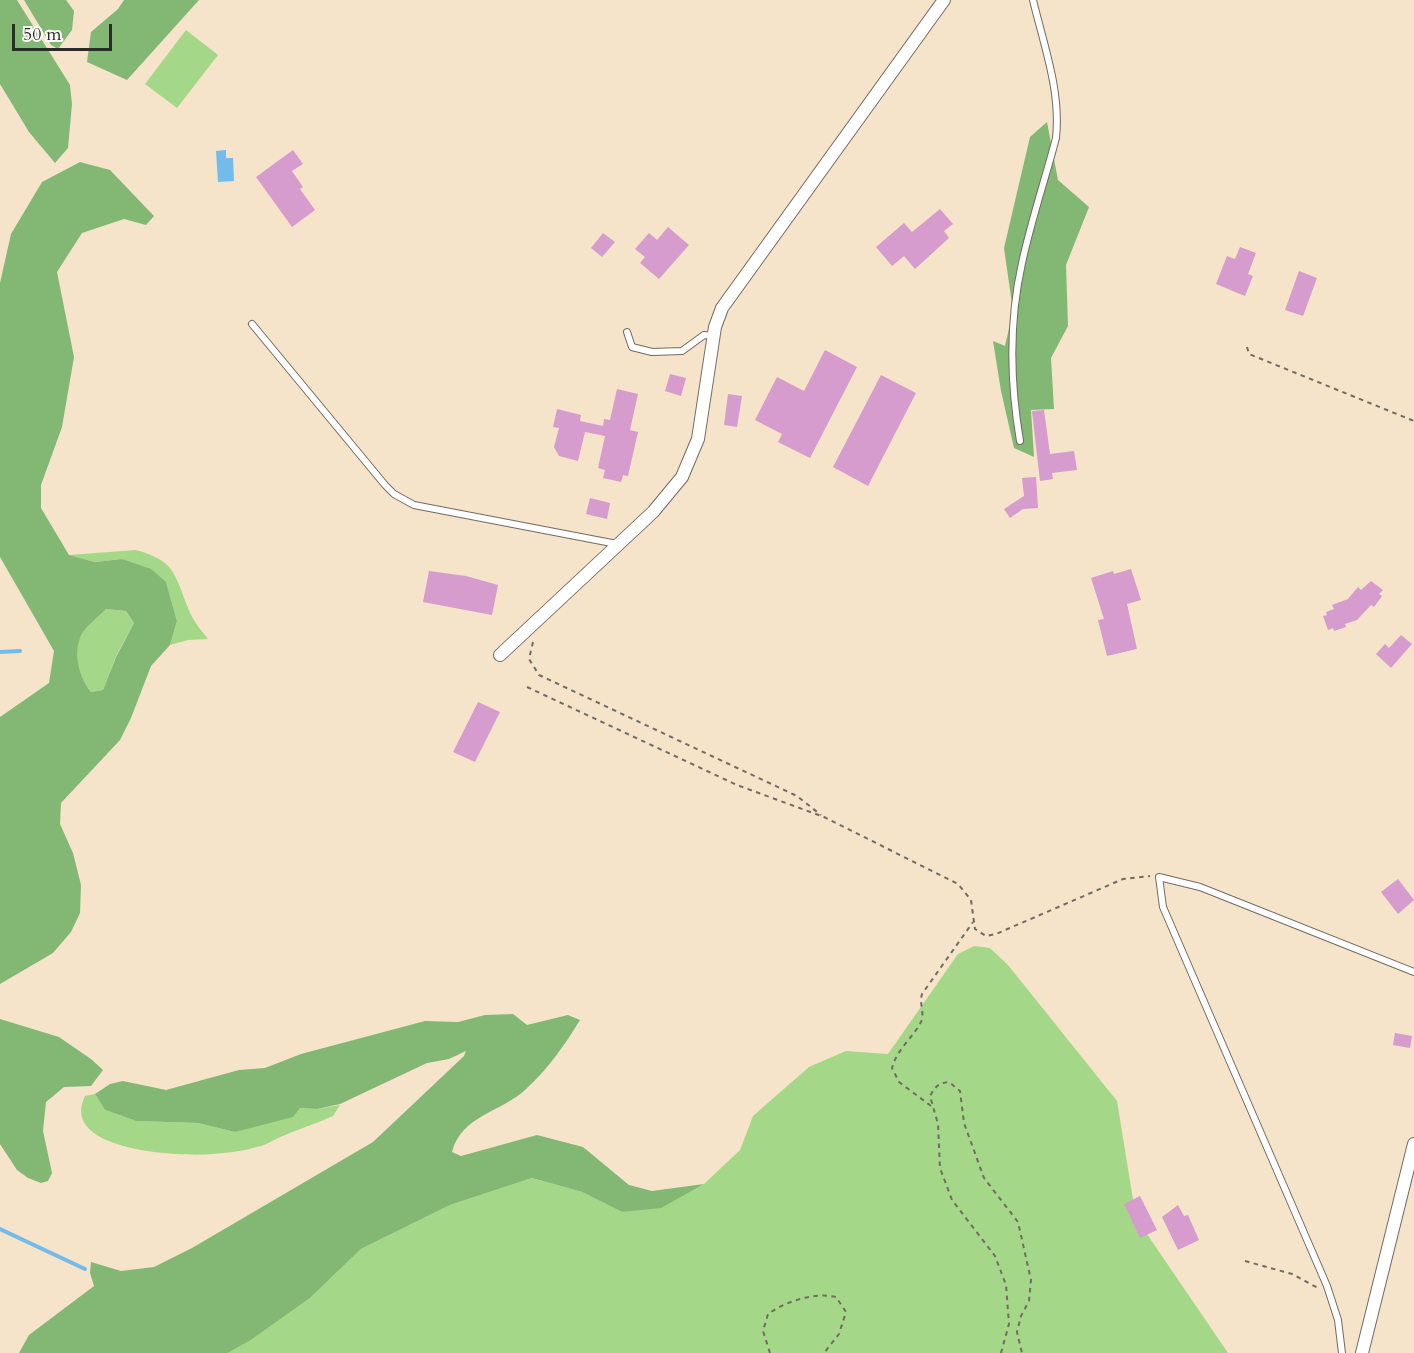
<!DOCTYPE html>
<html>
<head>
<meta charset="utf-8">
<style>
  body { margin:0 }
  #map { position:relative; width:1414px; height:1353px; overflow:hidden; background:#f5e3ca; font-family:Cardo,serif }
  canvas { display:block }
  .scale { position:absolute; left:12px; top:24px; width:100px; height:27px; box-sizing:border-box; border:3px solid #2b2b2b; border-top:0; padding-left:8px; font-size:18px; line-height:21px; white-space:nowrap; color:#2b2b2b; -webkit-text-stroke:4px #fdfcf7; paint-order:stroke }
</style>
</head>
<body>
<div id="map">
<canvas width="1414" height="1353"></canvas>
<div class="scale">50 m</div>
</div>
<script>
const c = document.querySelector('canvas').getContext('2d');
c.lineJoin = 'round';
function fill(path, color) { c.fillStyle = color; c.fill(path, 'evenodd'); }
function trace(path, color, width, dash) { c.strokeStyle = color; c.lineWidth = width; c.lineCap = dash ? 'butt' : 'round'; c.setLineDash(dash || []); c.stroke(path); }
const green = new Path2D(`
  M 186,30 L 218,55 L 177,108 L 145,84 Z
  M 136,550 C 175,561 174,573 188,608 C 192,619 200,629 208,639 L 188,640 L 170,645 L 177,621 L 166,582 L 122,559 L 95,562 L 69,555 Z
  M 106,609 L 126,611 L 134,623 L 116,656 L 103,690 L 91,692 C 80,678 72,656 80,637 C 83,628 99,617 106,609 Z
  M 974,946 L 990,948 L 1008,965 L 1117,1101 L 1136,1218 L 1228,1353 L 228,1353 L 251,1340 L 310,1298 L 361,1249 L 450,1205 L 532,1178 L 582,1192 L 622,1212 L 661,1207 L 704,1184 L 740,1150 L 753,1116 L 809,1067 L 846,1051 L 888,1054 L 958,954 Z
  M 95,1094 L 105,1110 L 136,1121 L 198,1123 L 235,1132 L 300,1108 L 317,1109 L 340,1105 L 333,1116 C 315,1124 296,1130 278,1138 C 271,1141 265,1146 257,1147 C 243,1151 227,1153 212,1154 C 180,1157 58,1151 85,1096 Z`);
const forest = new Path2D(`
  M 0,0 L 17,0 L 70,85 L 72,104 L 68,148 L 55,163 L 29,132 L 0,84 Z
  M 24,0 L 66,0 L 74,11 L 72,30 L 58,49 L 51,45 Z
  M 124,0 L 199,0 L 127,80 L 87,62 L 91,32 L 118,9 Z
  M 1047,122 L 1058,180 L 1089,207 L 1066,265 L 1068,326 L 1051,358 L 1054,409 L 1031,410 L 1034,457 L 1014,448 L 1001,391 L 993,341 L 1005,346 L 1013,311 L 1004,248 L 1030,137 Z
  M 80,162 L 110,170 L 154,216 L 146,225 L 124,219 L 82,233 L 57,272 L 74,357 L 62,427 L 41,485 L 41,508 L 69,555 L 95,562 L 122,559 L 151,569 L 166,582 L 177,621 L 170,645 L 151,666 L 131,718 L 120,740 L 61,803 L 60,824 L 73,853 L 81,885 L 80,913 L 71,932 L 53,953 L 0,984 L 0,717 L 49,683 L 54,651 L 0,557 L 0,283 L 11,234 L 42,182 ZM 106,609 L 126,611 L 134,623 L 116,657 L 103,690 L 91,692 C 80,678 73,656 80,638 C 83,628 99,617 106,609 Z
  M 513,1014 L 527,1025 L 568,1015 L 580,1020 C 565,1045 547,1070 525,1090 C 501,1112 461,1116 452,1152 L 461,1156 L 537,1135 L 583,1147 L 629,1185 L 652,1191 L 704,1184 L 661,1208 L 622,1212 L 582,1192 L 532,1178 L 450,1205 L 361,1249 L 310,1298 L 251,1340 L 228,1353 L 19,1353 L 29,1335 L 94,1286 L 90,1273 L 91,1262 L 121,1271 L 154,1267 L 192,1248 L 373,1142 L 464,1056 L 466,1051 L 449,1059 L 427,1063 L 340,1104 L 317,1109 L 300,1108 L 293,1117 L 235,1132 L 198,1123 L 136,1121 L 105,1110 L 95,1094 L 110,1084 L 123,1081 L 166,1090 L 239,1070 L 265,1068 L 301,1054 L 425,1021 L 458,1022 L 485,1015 Z
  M 0,1019 L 59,1037 L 91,1059 L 103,1070 L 91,1086 L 64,1087 L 46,1102 L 43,1131 L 52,1173 L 48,1181 L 41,1183 L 28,1178 L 17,1170 L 0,1144 Z`);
const water = new Path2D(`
  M 226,150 L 226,158 L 233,158 L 234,181 L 218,182 L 216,151 Z`);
const stream = new Path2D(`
  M 0,652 L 20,651
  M 0,1229 L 85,1269`);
const building = new Path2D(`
  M 293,150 L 303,164 L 292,171 L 303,187 L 300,189 L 315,210 L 292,227 L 256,177 Z
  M 940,209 L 953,224 L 944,231 L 949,238 L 915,269 L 904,256 L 892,266 L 876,247 L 904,223 L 912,232 Z
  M 668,227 L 689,245 L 659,279 L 640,263 L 645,257 L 635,249 L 649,233 L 657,240 Z
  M 603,233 L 615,242 L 602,257 L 591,248 Z
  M 1240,247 L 1256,253 L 1248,274 L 1253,276 L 1245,296 L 1216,284 L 1227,256 L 1235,259 Z
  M 1299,271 L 1317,278 L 1303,316 L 1285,310 Z
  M 825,350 L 857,367 L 810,458 L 778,442 L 782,434 L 755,420 L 777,377 L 804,391 Z
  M 670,374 L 686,378 L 681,396 L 665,391 Z
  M 881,375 L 916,393 L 868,486 L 833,467 Z
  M 617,389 L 638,394 L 630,430 L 638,432 L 628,476 L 623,475 L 621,482 L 603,478 L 605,470 L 598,468 L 605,436 L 585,432 L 578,461 L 559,456 L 554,447 L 559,428 L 553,427 L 557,409 L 581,415 L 580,421 L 603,426 L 604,419 L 610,420 Z
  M 728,394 L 742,396 L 737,427 L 724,425 Z
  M 1044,410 L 1050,454 L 1074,451 L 1077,470 L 1052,473 L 1053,479 L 1040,481 L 1032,411 Z
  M 1036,477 L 1038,508 L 1023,509 L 1010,518 L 1004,509 L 1024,496 L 1022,478 Z
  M 590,498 L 610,503 L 607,519 L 586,514 Z
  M 1131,569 L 1141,600 L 1127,604 L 1137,649 L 1107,656 L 1098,620 L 1104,619 L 1091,578 L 1113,571 L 1114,574 Z
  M 429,571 L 466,576 L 498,585 L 492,615 L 423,602 Z
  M 1371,581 L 1383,590 L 1379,594 L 1382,596 L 1374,607 L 1371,605 L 1357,620 L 1345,624 L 1346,627 L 1334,631 L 1333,628 L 1328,630 L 1323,616 L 1327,615 L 1326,612 L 1334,609 L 1332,605 L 1348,599 L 1358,587 L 1361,590 Z
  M 1401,635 L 1412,644 L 1391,668 L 1376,654 L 1385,644 L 1389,648 Z
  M 478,702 L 500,712 L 475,762 L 453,752 Z
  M 1398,879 L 1414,900 L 1398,914 L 1381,892 Z
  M 1395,1033 L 1412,1036 L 1410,1048 L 1393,1045 Z
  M 1140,1196 L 1157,1230 L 1140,1238 L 1124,1204 Z
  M 1178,1205 L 1184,1216 L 1188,1215 L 1199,1240 L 1178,1250 L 1162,1217 Z`);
const path = new Path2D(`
  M 1247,347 L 1249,354 L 1414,421
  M 533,642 L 529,659 L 539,675 L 797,796 L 821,815
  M 527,687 L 737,785 L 824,817 L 958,884 L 971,900 L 975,929 L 986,936 L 996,934 L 1123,879 L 1150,876
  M 931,1106 L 899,1082 L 892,1068 C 897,1049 912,1039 921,1022 C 925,1014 919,1004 922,994 L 973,922
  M 1245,1261 L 1292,1274 L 1318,1288
  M 770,1353 L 763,1331 L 768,1314 C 786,1301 815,1292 836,1297 L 846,1312 L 839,1334 L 824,1353
  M 1001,1353 L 1009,1324 L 1006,1285 L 995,1256 L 952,1200 L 940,1168 L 938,1124 L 930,1096 C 935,1087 938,1083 949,1082 L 960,1091 L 964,1123 L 984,1178 L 1018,1222 L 1031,1280 L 1029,1301 L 1021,1316 L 1017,1332 L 1022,1353`);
const service = new Path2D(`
  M 252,324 L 385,485 L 394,494 L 414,505 L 617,544
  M 627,332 L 632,347 L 652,352 L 682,351 L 704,335 L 714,336
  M 1020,441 C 1010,382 1009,321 1022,263 C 1031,221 1045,180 1056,138 C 1061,91 1044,46 1033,0
  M 1342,1353 L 1338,1320 L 1327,1286 L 1163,907 L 1159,877 L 1200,887 L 1414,972`);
const minor = new Path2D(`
  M 500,655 L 653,512 L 682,477 L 698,439 L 715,327 L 722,308 L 944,0
  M 1362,1353 L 1414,1144`);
fill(green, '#a4d888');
fill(forest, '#83b874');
fill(water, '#73bbeb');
trace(stream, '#73bbeb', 4);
fill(building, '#d59ccd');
trace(service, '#726b63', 8);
trace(minor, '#726b63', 14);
trace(path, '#726b63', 2, [4.5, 4.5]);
trace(service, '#fff', 6);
trace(minor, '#fff', 12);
</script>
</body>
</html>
